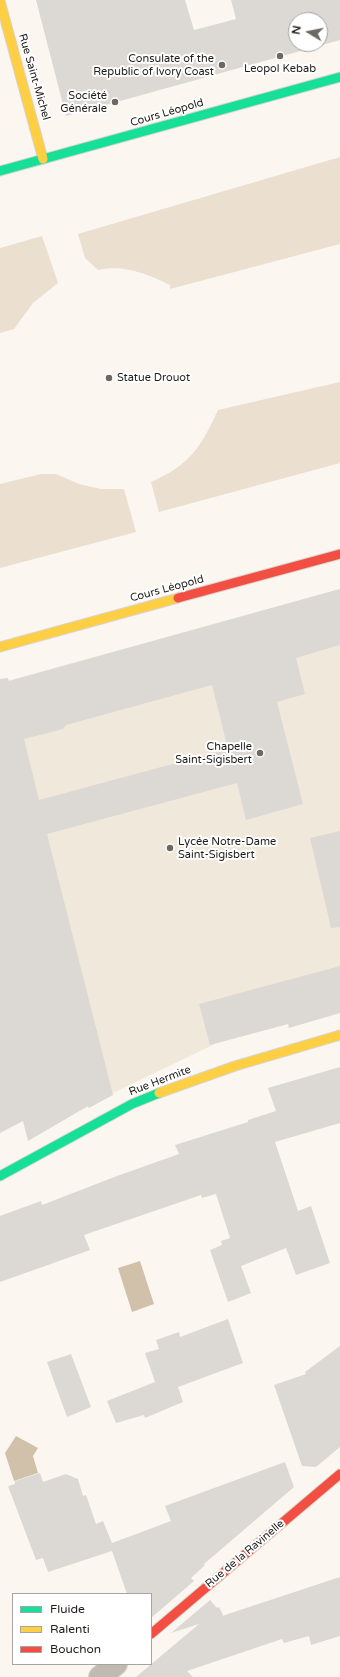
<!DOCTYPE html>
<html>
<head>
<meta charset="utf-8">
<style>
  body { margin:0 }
  #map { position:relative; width:340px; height:1677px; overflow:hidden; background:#fbf6f0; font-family:"Varela Round",sans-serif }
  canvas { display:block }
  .legend { position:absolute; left:12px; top:1593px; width:140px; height:72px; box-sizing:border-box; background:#fff; border:1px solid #a5a5a3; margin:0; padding:5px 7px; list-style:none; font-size:12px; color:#1f1d19 }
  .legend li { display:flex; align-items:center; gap:8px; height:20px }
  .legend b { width:20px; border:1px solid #a5a5a3 }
  .north { position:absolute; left:288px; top:12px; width:40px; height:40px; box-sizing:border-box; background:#fff; border:1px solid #a5a5a3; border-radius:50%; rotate:280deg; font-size:11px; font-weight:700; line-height:16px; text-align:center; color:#1f1d19 }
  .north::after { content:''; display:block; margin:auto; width:14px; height:18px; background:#6c6964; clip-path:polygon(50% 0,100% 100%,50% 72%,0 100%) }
</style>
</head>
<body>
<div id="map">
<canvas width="340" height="1677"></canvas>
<ul class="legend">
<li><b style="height:5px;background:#16e098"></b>Fluide</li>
<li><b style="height:5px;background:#ffcf43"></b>Ralenti</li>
<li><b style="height:5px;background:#f24e42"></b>Bouchon</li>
</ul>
<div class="north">N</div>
</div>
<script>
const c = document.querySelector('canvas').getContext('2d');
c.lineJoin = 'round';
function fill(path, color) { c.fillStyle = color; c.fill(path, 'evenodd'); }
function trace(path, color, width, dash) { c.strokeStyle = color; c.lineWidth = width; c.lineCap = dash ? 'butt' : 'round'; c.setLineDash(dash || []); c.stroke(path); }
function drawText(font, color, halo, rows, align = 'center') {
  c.font = font + ' "Varela Round",sans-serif'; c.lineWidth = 4; c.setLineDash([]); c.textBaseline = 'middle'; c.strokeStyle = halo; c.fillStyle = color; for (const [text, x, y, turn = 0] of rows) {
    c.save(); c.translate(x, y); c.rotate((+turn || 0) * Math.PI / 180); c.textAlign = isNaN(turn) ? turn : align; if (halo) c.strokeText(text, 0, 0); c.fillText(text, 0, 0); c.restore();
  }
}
const built = new Path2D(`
  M 340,589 L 340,1013 L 288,1024 L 219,1042 L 113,1093 L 89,1108 L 0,1030 L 0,683 Z`);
const green = new Path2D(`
  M 340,157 L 340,244 L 170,289 L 170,285 C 148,274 123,264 98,270 L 85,258 L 78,234 Z
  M 42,236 L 58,283 L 33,303 L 14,329 L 0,333 L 0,248 Z
  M 340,382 L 340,463 L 159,512 L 151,482 C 190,465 201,447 218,410 Z
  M 41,474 L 56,474 L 79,484 L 101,489 L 124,489 L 136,532 L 0,568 L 0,484 Z`);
const water = new Path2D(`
  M 140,1261 L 154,1304 L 132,1312 L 118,1268 Z
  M 16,1436 L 38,1448 L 33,1456 L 38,1473 L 14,1481 L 5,1453 Z`);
const building = new Path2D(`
  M 36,0 L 185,0 L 194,30 L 236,19 L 231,0 L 340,0 L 340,40 L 66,116 ZM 296,20 L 320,20 L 320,44 L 296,44 Z
  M 340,589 L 340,645 L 296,658 L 305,694 L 277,702 L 303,804 L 246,820 L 237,783 L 47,834 L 113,1095 L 89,1108 L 88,1106 L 28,1141 L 23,1121 L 0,1133 L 0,679 L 8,678 L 9,681 ZM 212,685 L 228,749 L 39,800 L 24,739 L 63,729 L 66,725 Z
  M 340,831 L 340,927 L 331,928 L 310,838 Z
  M 340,966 L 340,1013 L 289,1028 L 288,1024 L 210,1045 L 199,1004 Z
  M 340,1067 L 340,1123 L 275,1142 L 298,1211 L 311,1206 L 330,1263 L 296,1275 L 286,1248 L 241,1266 L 251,1293 L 228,1302 L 210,1250 L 222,1245 L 221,1241 L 230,1238 L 216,1194 L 202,1198 L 201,1195 L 84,1235 L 90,1250 L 0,1282 L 0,1216 L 41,1201 L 42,1205 L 117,1176 L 179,1154 L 175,1145 L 248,1122 L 248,1120 L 276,1111 L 268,1088 Z
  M 228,1319 L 243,1363 L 178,1387 L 183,1402 L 145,1418 L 144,1415 L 116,1423 L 107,1401 L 155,1382 L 145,1353 L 159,1349 L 156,1340 L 179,1332 L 180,1337 Z
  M 340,1346 L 340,1447 L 316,1467 L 302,1466 L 274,1385 L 306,1374 L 305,1372 Z
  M 71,1354 L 91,1407 L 67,1417 L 47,1362 Z
  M 285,1462 L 294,1487 L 204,1564 L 205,1565 L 191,1578 L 194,1581 L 151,1618 L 151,1594 L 127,1594 L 112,1551 L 48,1572 L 43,1558 L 36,1560 L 8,1486 L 15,1484 L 15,1481 L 40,1473 L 43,1482 L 66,1474 L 78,1479 L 83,1496 L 86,1495 L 96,1524 L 103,1521 L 112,1543 L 171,1521 L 165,1506 Z
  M 340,1577 L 340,1636 L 311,1645 L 309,1636 L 284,1643 L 282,1639 L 187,1671 L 193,1677 L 136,1677 L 199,1624 L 171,1633 L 210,1600 L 217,1608 L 219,1607 L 223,1615 L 222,1616 Z`);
const street = new Path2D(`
  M 100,1677 L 116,1664`);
const fast = new Path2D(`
  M 0,171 L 340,77
  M 0,1176 L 132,1104 L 159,1093`);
const slow = new Path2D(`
  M 0,1 L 43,159
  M 0,647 L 178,598
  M 159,1093 L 235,1066 L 340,1035`);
const jam = new Path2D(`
  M 178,598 L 340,554
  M 151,1634 L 340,1474`);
const markers = [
  [280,56,4,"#6c6964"],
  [222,65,4,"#6c6964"],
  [115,102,4,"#6c6964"],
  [109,378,4,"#6c6964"],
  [260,753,4,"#6c6964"],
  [170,848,4,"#6c6964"]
];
const poiNames = [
  ["Consulate of the",214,59],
  ["Republic of Ivory Coast",214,72],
  ["Leopol Kebab",280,69,"center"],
  ["Société",107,96],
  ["Générale",107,109],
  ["Statue Drouot",117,378,"left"],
  ["Chapelle",252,747],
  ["Saint-Sigisbert",252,760],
  ["Lycée Notre-Dame",178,842,"left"],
  ["Saint-Sigisbert",178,855,"left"]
];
const streetNames = [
  ["Rue Saint-Michel",34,77,74],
  ["Cours Léopold",167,113,-16],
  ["Cours Léopold",167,589,-15],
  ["Rue Hermite",160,1081,-21],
  ["Rue de la Ravinelle",245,1554,-40]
];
fill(built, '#f1e8dc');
fill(green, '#ebdfd0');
fill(water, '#d1c1ab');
fill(building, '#dcd8d4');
trace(street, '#d7d3ce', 24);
trace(fast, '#d7d3ce', 11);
trace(slow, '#d7d3ce', 11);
trace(jam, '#d7d3ce', 11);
trace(street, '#c1bab1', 22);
trace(fast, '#16e098', 9);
trace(slow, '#ffcf43', 9);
trace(jam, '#f24e42', 9);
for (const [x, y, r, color] of markers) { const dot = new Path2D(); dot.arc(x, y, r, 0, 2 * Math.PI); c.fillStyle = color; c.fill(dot); trace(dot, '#fff', 1.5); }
drawText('11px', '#1f1d19', '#fff', poiNames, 'right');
drawText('11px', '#1f1d19', '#fff', streetNames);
</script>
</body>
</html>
